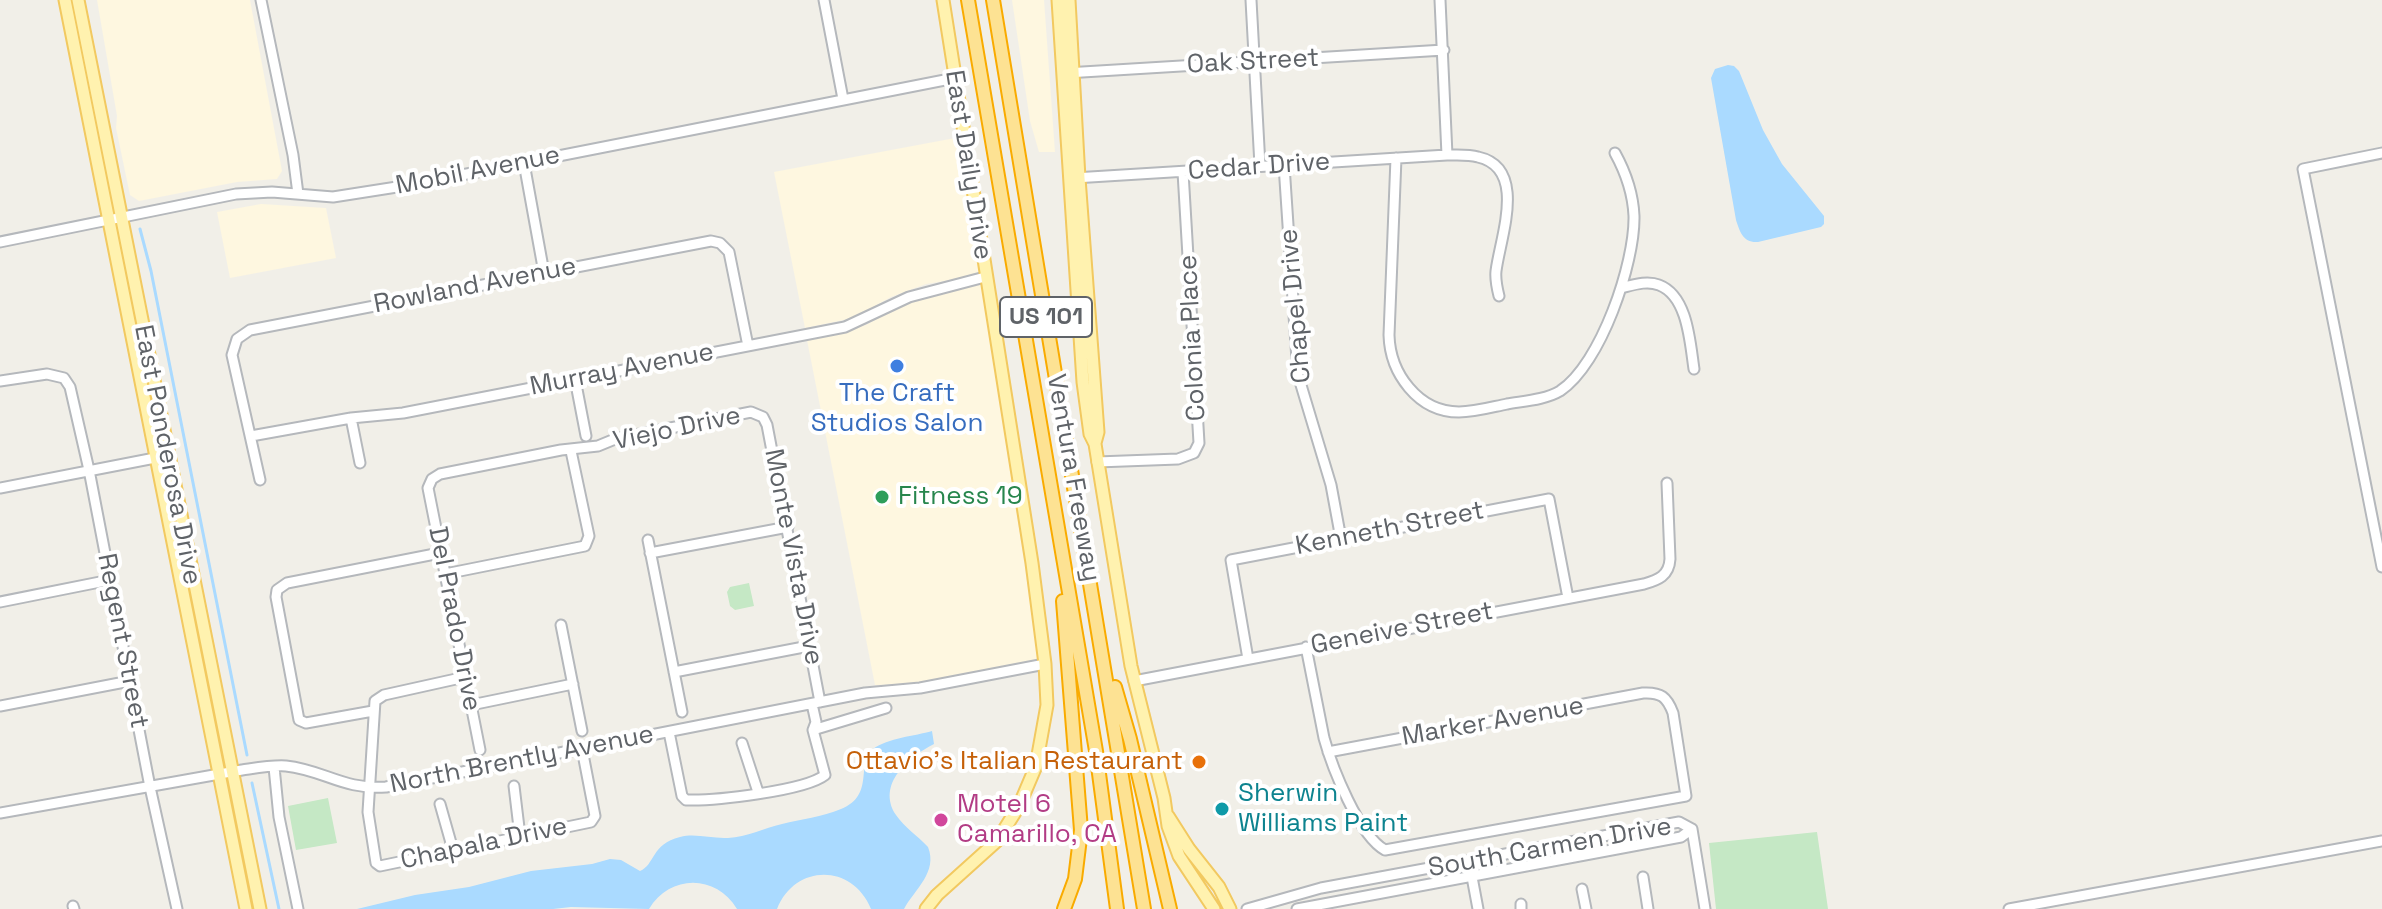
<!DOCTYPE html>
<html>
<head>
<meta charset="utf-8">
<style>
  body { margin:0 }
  canvas { display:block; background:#f1efe8 }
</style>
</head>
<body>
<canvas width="2382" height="909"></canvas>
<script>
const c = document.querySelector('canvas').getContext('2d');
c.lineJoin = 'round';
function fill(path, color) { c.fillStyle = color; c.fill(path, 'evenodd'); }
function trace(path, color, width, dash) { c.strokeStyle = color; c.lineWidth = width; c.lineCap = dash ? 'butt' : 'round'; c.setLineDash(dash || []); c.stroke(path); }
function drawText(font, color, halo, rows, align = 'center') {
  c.font = font + ' "Space Grotesk",sans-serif'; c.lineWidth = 8; c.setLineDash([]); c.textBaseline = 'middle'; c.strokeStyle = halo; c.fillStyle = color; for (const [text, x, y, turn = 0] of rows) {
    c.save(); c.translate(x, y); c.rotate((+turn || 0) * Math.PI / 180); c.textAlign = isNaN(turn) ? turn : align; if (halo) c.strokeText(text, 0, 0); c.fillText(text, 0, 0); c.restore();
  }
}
const commercial = new Path2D(`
  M 97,0 L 250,0 L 282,171 L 277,179 L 237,182 L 139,201 L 130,195 L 116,128 L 117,116 Z
  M 1012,0 L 1044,0 L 1055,152 L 1039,152 L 1030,121 Z
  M 955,138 L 970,202 L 981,275 L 926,284 L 891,297 L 853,318 L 805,328 L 774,172 Z
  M 261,204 L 326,208 L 336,258 L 230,278 L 217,212 Z
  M 982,283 L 1039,660 L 908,684 L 875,685 L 807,340 L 866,325 L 913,299 L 952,288 Z`);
const green = new Path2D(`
  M 749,583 L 754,606 L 735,610 L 730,606 L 727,592 L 730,587 Z
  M 328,798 L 337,843 L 296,850 L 288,806 Z
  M 1817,832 L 1828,909 L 1716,909 L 1709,843 Z`);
const water = new Path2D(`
  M 1728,65 L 1734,66 L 1739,71 L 1763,130 L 1782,164 L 1824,216 L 1824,224 L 1821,227 L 1758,242 C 1743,243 1740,232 1736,220 L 1711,78 L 1715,69 Z
  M 932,731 L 934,744 C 909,757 876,784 896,815 C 904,827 918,836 928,847 C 938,872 915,889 904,909 L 871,909 C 852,863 795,864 777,909 L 737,909 C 716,874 670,874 649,909 L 571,907 L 553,909 L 357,909 L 415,895 L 469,887 L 531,871 L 592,864 L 610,859 L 621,860 L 640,871 C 655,865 651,844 680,837 C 696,833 712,839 728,838 C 747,837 764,828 782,824 C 801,819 822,817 841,809 C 876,795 855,762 873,749 C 888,738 915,736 932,731 Z`);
const stream = new Path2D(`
  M 140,229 L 151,271 L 247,755
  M 252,783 L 279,909`);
const minor = new Path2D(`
  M 261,0 L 293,155 L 298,194
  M 824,0 L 843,99
  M 1251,0 L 1260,166
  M 1440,0 L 1447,155
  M 1066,73 L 1444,50
  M 2382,153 L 2303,169 L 2382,567
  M 1396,158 L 1389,335 C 1390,373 1418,412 1459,412 C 1475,412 1492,407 1507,404 C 1524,401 1545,400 1560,391 C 1601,364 1635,263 1634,216 C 1633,193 1626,173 1615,153
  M 524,163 L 544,273
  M 1284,165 L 1298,375 L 1331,485 L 1341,539
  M 1074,178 L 1447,155 C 1457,155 1468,154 1478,157 C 1528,168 1500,238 1496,271 C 1495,280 1497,288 1499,296
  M 0,242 L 236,194 L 272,192 L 333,197 L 416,184 L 955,78
  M 1621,288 C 1633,285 1647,280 1659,285 C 1688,296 1690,343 1694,369
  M 575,379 L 586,436
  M 0,381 L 47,374 L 64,378 L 70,387 L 89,470 L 150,787 L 177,909
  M 351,418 L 360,463
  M 251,436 L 351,418 L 403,413 L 845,327 L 909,297 L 985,277
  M 1097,462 L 1178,459 L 1194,453 L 1199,443 L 1183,172
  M 260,480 L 232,355 L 237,339 L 250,330 L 711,241 L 720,243 L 729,252 L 748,346
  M 0,488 L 155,458
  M 648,540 L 682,712
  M 650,553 L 788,527
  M 445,574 L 585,546 L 589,536 L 571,451
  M 0,602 L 110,580
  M 561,625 L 582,731
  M 1306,647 L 1324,738 C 1332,767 1359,836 1385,850 L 1686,796 L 1673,713 C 1667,697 1661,692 1643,693 L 1328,752
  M 1248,659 L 1231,560 L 1549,499 L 1568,598
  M 674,672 L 809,646
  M 465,677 L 384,695 L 375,701 L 368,812 L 376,863 L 380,866 L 591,822 L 595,816 L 582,749
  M 1134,681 L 1644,584 C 1658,580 1669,576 1670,559 L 1667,483
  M 471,705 L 573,684
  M 0,706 L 130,681
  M 373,711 L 306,723 L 299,720 L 276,597 L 277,590 L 287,583 L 440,553
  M 813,730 L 886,708
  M 669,732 L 682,796 L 686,800 C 713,801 805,791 825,775 L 813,730 L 816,722 L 812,704
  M 742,743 L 758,792
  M 480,750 L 428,488 L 432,479 L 440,474 L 561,450 L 598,446 L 615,439 L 751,412 L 763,417 L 767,425 L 820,702
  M 274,767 L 279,817 L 298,909
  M 514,786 L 520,836
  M 440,804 L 453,850
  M 0,813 L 242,770 C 256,768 272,765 286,766 C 324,770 343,790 386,787 L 865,693 L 920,688 L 1045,664
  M 1692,829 L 1705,909
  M 1469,861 L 1478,909
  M 1643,877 L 1648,909
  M 1582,889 L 1586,909
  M 1521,904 L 1521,909
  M 73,906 L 74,909
  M 1247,909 L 1321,888 L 1679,822 L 1692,829
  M 1297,909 L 1681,837 L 1692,829
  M 2009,909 L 2382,841`);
const major = new Path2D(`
  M 65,0 L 246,909
  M 78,0 L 260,909
  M 1058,0 L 1083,382 L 1090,434 L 1095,444 L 1131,666 L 1164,798 L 1168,826 L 1179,856 L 1214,909
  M 1069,0 L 1079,178 L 1098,432 L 1095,443
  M 1168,816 L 1189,849 L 1219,887 L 1230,909
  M 926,909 L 937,895 L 997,841 L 1019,806 L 1036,766 L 1047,705 L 1045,664 L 1032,563 L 943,0`);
const highway = new Path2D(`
  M 968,0 L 1096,751 L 1117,909
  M 993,0 L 1144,909
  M 1063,601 L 1081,830 L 1075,879 L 1064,909
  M 1115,687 L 1130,739 L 1170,909`);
const markers = [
  [897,366,8,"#3f7fe0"],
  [882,497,8,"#2e9e5b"],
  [1199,762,8,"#e8710a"],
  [1222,809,8,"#0f9aa8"],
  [941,820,8,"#d1479c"]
];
const shields = [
  [1046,317,92]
];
const shieldNames = [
  ["US 101",1046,317]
];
const streetNames = [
  ["Oak Street",1253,62,-3],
  ["East Daily Drive",968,165,81],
  ["Cedar Drive",1259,167,-4],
  ["Mobil Avenue",478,171,-11],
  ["Rowland Avenue",475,286,-11],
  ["Chapel Drive",1296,306,-95],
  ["Colonia Place",1193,338,-93],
  ["Murray Avenue",622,370,-11],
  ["Viejo Drive",677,429,-12],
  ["East Ponderosa Drive",167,455,79],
  ["Ventura Freeway",1073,478,80],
  ["Kenneth Street",1390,529,-11],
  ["Monte Vista Drive",793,557,79],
  ["Del Prado Drive",454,619,79],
  ["Geneive Street",1402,629,-11],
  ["Regent Street",122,641,79],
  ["Marker Avenue",1493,722,-10],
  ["North Brently Avenue",522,760,-11],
  ["Chapala Drive",484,844,-12],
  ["South Carmen Drive",1550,848,-10]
];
const shopNames = [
  ["The Craft",897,394],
  ["Studios Salon",897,424]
];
const leisureNames = [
  ["Fitness 19",898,497]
];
const foodNames = [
  ["Ottavio's Italian Restaurant",1183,762]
];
const cultureNames = [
  ["Sherwin",1238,794],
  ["Williams Paint",1238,824]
];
const hotelNames = [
  ["Motel 6",957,805],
  ["Camarillo, CA",957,835]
];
fill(commercial, '#fef7e0');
fill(green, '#c5e8c5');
fill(water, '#aadaff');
trace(stream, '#aadaff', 3);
trace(minor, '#b5b8bc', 13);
trace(major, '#f2c960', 15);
trace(highway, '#f9ab00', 16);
trace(minor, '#fff', 9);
trace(major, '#fff2af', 11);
trace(highway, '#fde293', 12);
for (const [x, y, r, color] of markers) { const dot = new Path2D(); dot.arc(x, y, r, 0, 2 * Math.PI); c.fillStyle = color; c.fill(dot); trace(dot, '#fff', 3); }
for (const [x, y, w] of shields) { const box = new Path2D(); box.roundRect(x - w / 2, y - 20, w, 40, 6); c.fillStyle = '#fff'; c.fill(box); trace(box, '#5f6368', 2); }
drawText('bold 24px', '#5f6368', null, shieldNames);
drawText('26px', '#5f6368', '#fff', streetNames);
drawText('26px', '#366cbe', '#fff', shopNames);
drawText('26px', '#27864d', '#fff', leisureNames, 'left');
drawText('26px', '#c56008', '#fff', foodNames, 'right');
drawText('26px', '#0d838f', '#fff', cultureNames, 'left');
drawText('26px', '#b23c85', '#fff', hotelNames, 'left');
</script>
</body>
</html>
